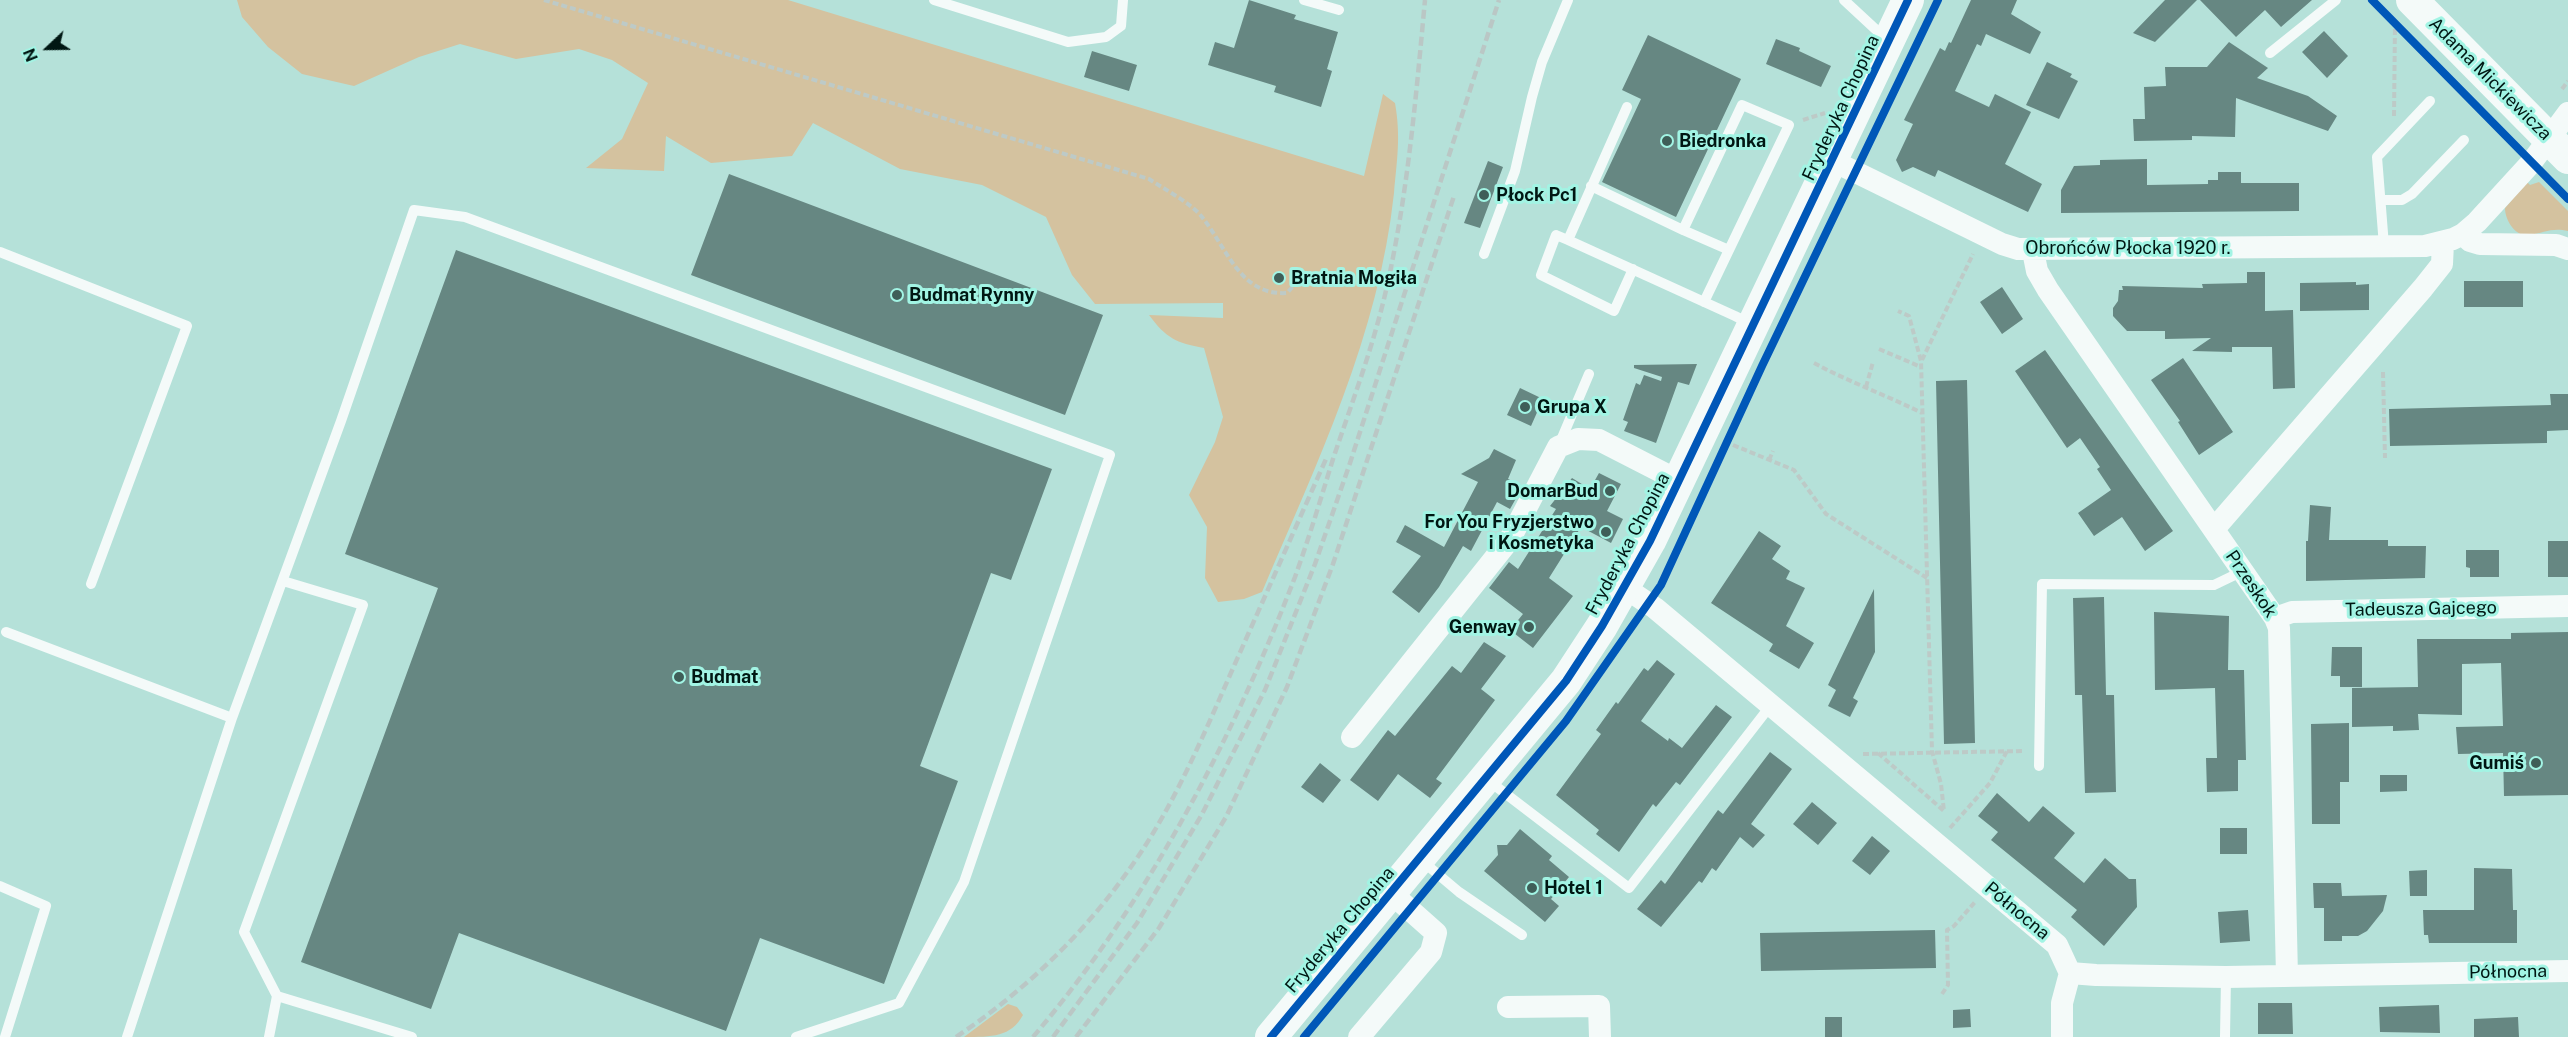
<!DOCTYPE html>
<html>
<head>
<meta charset="utf-8">
<style>
  body { margin:0 }
  #map { position:relative; width:2568px; height:1037px; overflow:hidden; background:#b5e1d9; font-family:"Public Sans",sans-serif }
  canvas { display:block }
  .north { position:absolute; left:18px; top:18px; width:60px; height:60px; -webkit-text-stroke:4px #a2f4e4; paint-order:stroke; rotate:248deg; font-size:16px; font-weight:700; line-height:24px; text-align:center; color:#001713 }
  .north::after { content:''; display:block; margin:auto; width:21px; height:27px; background:#001713; clip-path:polygon(50% 0,100% 100%,50% 72%,0 100%) }
</style>
</head>
<body>
<div id="map">
<canvas width="2568" height="1037"></canvas>
<div class="north">N</div>
</div>
<script>
const c = document.querySelector('canvas').getContext('2d');
c.lineJoin = 'round';
function fill(path, color) { c.fillStyle = color; c.fill(path, 'evenodd'); }
function trace(path, color, width, dash) { c.strokeStyle = color; c.lineWidth = width; c.lineCap = dash ? 'butt' : 'round'; c.setLineDash(dash || []); c.stroke(path); }
function drawText(font, color, halo, rows, align = 'center') {
  c.font = font + ' "Public Sans",sans-serif'; c.lineWidth = 6; c.setLineDash([]); c.textBaseline = 'middle'; c.strokeStyle = halo; c.fillStyle = color; for (const [text, x, y, turn = 0] of rows) {
    c.save(); c.translate(x, y); c.rotate((+turn || 0) * Math.PI / 180); c.textAlign = isNaN(turn) ? turn : align; if (halo) c.strokeText(text, 0, 0); c.fillText(text, 0, 0); c.restore();
  }
}
const green = new Path2D(`
  M 237,0 L 788,0 L 1364,176 L 1383,94 L 1395,103 C 1401,137 1397,159 1394,193 C 1379,334 1317,463 1262,592 L 1244,599 L 1218,602 L 1205,578 L 1207,527 L 1189,495 L 1215,442 L 1223,417 L 1204,348 C 1176,343 1166,338 1149,315 L 1223,318 L 1223,303 L 1095,304 L 1072,275 L 1046,217 L 982,185 L 900,169 L 813,123 L 792,156 L 711,163 L 666,136 L 664,171 L 586,168 L 622,139 L 648,83 L 612,60 L 579,49 L 516,59 L 460,44 L 419,57 L 354,86 L 302,74 L 268,47 L 242,17 Z
  M 2527,182 L 2530,185 L 2539,182 L 2568,211 L 2568,231 C 2552,227 2544,233 2529,235 C 2515,237 2505,220 2505,208 Z
  M 1008,1004 L 1017,1007 L 1023,1015 C 1011,1037 992,1037 964,1037 Z`);
const building = new Path2D(`
  M 1249,0 L 1296,15 L 1294,19 L 1338,32 L 1327,69 L 1332,71 L 1321,107 L 1274,92 L 1276,86 L 1208,65 L 1215,42 L 1234,48 Z
  M 1971,0 L 2017,0 L 2011,14 L 2041,32 L 2030,54 L 1986,34 L 1981,46 L 1977,44 L 1955,91 L 1989,107 L 1995,94 L 2031,112 L 2005,164 L 2042,184 L 2028,212 L 1938,170 L 1935,177 L 1913,167 L 1902,172 L 1896,160 L 1913,124 L 1904,120 L 1940,48 L 1945,51 L 1949,42 L 1951,43 Z
  M 2165,0 L 2197,0 L 2155,42 L 2133,33 Z
  M 2200,0 L 2312,0 L 2281,27 L 2265,10 L 2236,37 Z
  M 2324,31 L 2348,56 L 2327,78 L 2302,52 Z
  M 1648,35 L 1741,79 L 1676,217 L 1602,182 L 1641,99 L 1622,90 Z
  M 1776,39 L 1800,48 L 1799,51 L 1831,66 L 1821,87 L 1766,64 Z
  M 2229,42 L 2268,68 L 2257,78 L 2308,96 L 2337,116 L 2328,131 L 2236,98 L 2235,137 L 2192,136 L 2192,140 L 2134,141 L 2133,119 L 2145,119 L 2144,87 L 2166,86 L 2165,67 L 2207,67 Z
  M 1092,51 L 1137,65 L 1129,91 L 1084,77 Z
  M 2047,62 L 2072,74 L 2070,77 L 2078,81 L 2059,119 L 2026,105 Z
  M 2147,159 L 2147,185 L 2208,184 L 2208,180 L 2218,180 L 2218,172 L 2241,172 L 2241,183 L 2299,183 L 2299,211 L 2061,213 L 2061,190 L 2074,166 L 2100,165 L 2100,160 Z
  M 1488,161 L 1503,167 L 1480,228 L 1464,223 Z
  M 729,174 L 1103,315 L 1065,415 L 691,275 Z
  M 456,250 L 1052,469 L 1011,580 L 991,573 L 920,766 L 958,781 L 884,984 L 760,938 L 726,1031 L 459,933 L 431,1009 L 301,962 L 438,588 L 345,554 Z
  M 2247,272 L 2265,272 L 2265,311 L 2293,310 L 2295,388 L 2273,389 L 2272,347 L 2232,347 L 2232,352 L 2192,351 L 2211,338 L 2165,339 L 2165,331 L 2127,331 L 2113,316 L 2113,308 L 2118,301 L 2119,290 L 2123,290 L 2122,286 L 2203,288 L 2202,284 L 2247,283 Z
  M 2464,281 L 2523,281 L 2523,307 L 2464,307 Z
  M 2356,282 L 2356,285 L 2369,284 L 2369,310 L 2300,311 L 2300,283 Z
  M 2002,287 L 2023,319 L 2002,334 L 1980,302 Z
  M 2045,350 L 2173,531 L 2145,551 L 2122,517 L 2094,536 L 2078,513 L 2111,490 L 2097,469 L 2100,467 L 2080,438 L 2067,448 L 2015,371 Z
  M 2183,358 L 2233,432 L 2199,455 L 2178,422 L 2180,421 L 2151,380 Z
  M 1697,364 L 1689,385 L 1678,382 L 1656,443 L 1624,431 L 1628,422 L 1623,420 L 1636,383 L 1640,385 L 1644,375 L 1661,381 L 1662,377 L 1634,368 L 1634,365 Z
  M 1967,380 L 1975,743 L 1944,744 L 1936,381 Z
  M 1520,388 L 1543,399 L 1531,426 L 1507,415 Z
  M 2550,394 L 2568,394 L 2568,430 L 2547,431 L 2547,443 L 2390,446 L 2389,409 L 2551,405 Z
  M 1494,449 L 1516,460 L 1508,479 L 1523,486 L 1510,509 L 1497,502 L 1471,551 L 1463,546 L 1439,587 L 1419,613 L 1392,592 L 1421,556 L 1396,542 L 1405,525 L 1444,547 L 1478,482 L 1461,474 L 1489,458 Z
  M 1599,473 L 1621,484 L 1607,511 L 1623,519 L 1611,543 L 1581,527 L 1549,578 L 1573,596 L 1533,648 L 1510,630 L 1523,614 L 1489,588 L 1509,562 L 1518,569 L 1556,509 L 1550,506 L 1572,478 L 1590,489 Z
  M 2310,505 L 2331,507 L 2329,540 L 2388,540 L 2388,546 L 2426,546 L 2425,578 L 2306,581 L 2306,541 L 2308,541 Z
  M 1759,531 L 1781,546 L 1772,559 L 1790,571 L 1786,579 L 1805,588 L 1786,626 L 1814,643 L 1799,669 L 1769,651 L 1773,644 L 1711,603 Z
  M 2548,541 L 2568,541 L 2568,577 L 2548,577 Z
  M 2466,550 L 2499,550 L 2499,577 L 2470,577 L 2470,568 L 2466,567 Z
  M 1874,589 L 1875,652 L 1853,698 L 1858,701 L 1850,717 L 1828,706 L 1836,690 L 1828,685 Z
  M 2104,597 L 2106,695 L 2114,695 L 2116,792 L 2085,793 L 2082,695 L 2075,695 L 2073,598 Z
  M 2154,612 L 2229,616 L 2228,670 L 2244,670 L 2246,760 L 2238,760 L 2238,791 L 2207,792 L 2206,758 L 2217,758 L 2215,688 L 2155,690 Z
  M 2568,632 L 2568,795 L 2504,796 L 2503,753 L 2458,754 L 2456,727 L 2503,726 L 2501,663 L 2462,664 L 2462,715 L 2418,714 L 2419,730 L 2393,731 L 2393,726 L 2352,727 L 2352,688 L 2418,687 L 2417,639 L 2511,639 L 2511,633 Z
  M 1484,642 L 1506,656 L 1481,689 L 1495,700 L 1436,779 L 1442,783 L 1430,798 L 1398,774 L 1378,801 L 1350,780 L 1388,730 L 1395,736 L 1452,666 L 1461,673 Z
  M 2332,647 L 2362,647 L 2362,687 L 2340,687 L 2340,676 L 2331,676 Z
  M 1657,660 L 1675,674 L 1641,721 L 1668,741 L 1669,738 L 1682,748 L 1716,705 L 1732,717 L 1680,785 L 1676,782 L 1656,807 L 1653,804 L 1619,852 L 1596,834 L 1599,830 L 1556,795 L 1601,734 L 1596,730 L 1616,702 L 1618,704 L 1644,668 L 1648,671 Z
  M 2349,723 L 2349,782 L 2340,782 L 2340,824 L 2312,824 L 2311,724 Z
  M 1770,752 L 1792,769 L 1751,824 L 1765,835 L 1753,848 L 1740,837 L 1716,871 L 1712,868 L 1702,883 L 1699,881 L 1661,927 L 1637,909 L 1661,880 L 1665,884 L 1718,810 L 1723,814 Z
  M 1320,763 L 1341,780 L 1323,803 L 1301,787 Z
  M 2380,775 L 2407,775 L 2407,791 L 2380,792 Z
  M 1997,793 L 2029,822 L 2043,806 L 2075,833 L 2054,858 L 2084,883 L 2105,858 L 2129,879 L 2136,879 L 2137,907 L 2104,946 L 2071,917 L 2077,910 L 1991,840 L 1998,832 L 1978,816 Z
  M 1812,802 L 1837,823 L 1818,845 L 1793,824 Z
  M 2220,828 L 2247,828 L 2247,854 L 2220,854 Z
  M 1520,829 L 1552,856 L 1549,860 L 1569,877 L 1551,899 L 1559,906 L 1545,922 L 1484,871 L 1498,855 L 1497,845 L 1507,845 Z
  M 1872,836 L 1890,851 L 1870,875 L 1852,861 Z
  M 2474,868 L 2512,869 L 2513,910 L 2517,910 L 2517,943 L 2429,943 L 2428,935 L 2424,935 L 2423,910 L 2474,910 Z
  M 2427,870 L 2427,896 L 2410,896 L 2409,871 Z
  M 2313,883 L 2341,883 L 2342,896 L 2387,895 L 2383,911 L 2367,931 L 2358,936 L 2342,936 L 2342,941 L 2324,941 L 2324,908 L 2314,908 Z
  M 2248,910 L 2250,941 L 2220,943 L 2218,912 Z
  M 1935,930 L 1936,968 L 1761,971 L 1760,933 Z
  M 2258,1003 L 2292,1003 L 2293,1034 L 2258,1034 Z
  M 2439,1005 L 2440,1033 L 2380,1032 L 2379,1007 Z
  M 1970,1009 L 1971,1027 L 1953,1028 L 1953,1010 Z
  M 1825,1017 L 1842,1017 L 1842,1037 L 1825,1037 Z
  M 2518,1017 L 2519,1037 L 2474,1037 L 2474,1019 Z`);
const path = new Path2D(`
  M 544,0 L 1149,179 C 1164,189 1191,203 1202,217 C 1227,248 1240,296 1287,293 L 1296,283 L 1321,284
  M 2562,89 L 2568,81
  M 2394,116 L 2395,24
  M 1803,120 L 1825,113
  M 1879,349 L 1921,367
  M 1922,360 L 1973,254
  M 1814,363 C 1849,382 1886,395 1922,413
  M 2383,372 L 2385,458
  M 1866,387 L 1873,362
  M 1733,445 L 1794,470 L 1826,514 L 1927,578
  M 1769,460 L 1773,451
  M 1878,753 L 1944,811 L 1941,784 L 1932,751 L 1921,361 L 1909,316 L 1898,311
  M 1863,754 L 2023,751
  M 1950,828 L 1990,783 L 2007,751
  M 1942,994 L 1948,985 L 1947,930 L 1954,926 L 1975,902`);
const lane = new Path2D(`
  M 934,0 L 1068,42 L 1106,37 L 1121,26 L 1123,0
  M 1304,0 L 1339,10
  M 1844,0 L 1886,39
  M 2270,53 L 2336,0
  M 1591,186 L 1683,230
  M 2382,200 L 2402,200 L 2412,194 L 2464,140
  M 1568,240 L 1627,107
  M 2384,246 L 2377,157 L 2430,101
  M 0,252 L 187,326 L 91,584
  M 1484,254 L 1515,171 L 1532,97 L 1542,62 L 1568,0
  M 1633,269 L 1614,311 L 1541,275 L 1556,235 L 1568,240 L 1735,316 L 1751,324
  M 1704,302 L 1789,125 L 1742,105 L 1683,230 L 1729,250
  M 1559,445 L 1589,374
  M 6,632 L 232,718
  M 2039,766 L 2042,584 L 2214,585 L 2243,571
  M 1489,781 L 1629,888 L 1771,705
  M 1421,860 L 1459,892 L 1522,935
  M 0,886 L 46,906 L 5,1037
  M 277,996 L 244,932 L 363,605 L 283,581
  M 127,1037 L 232,718 L 341,421 L 414,210 L 465,217 L 1110,455 L 964,882 L 899,1003 L 796,1037
  M 269,1037 L 277,996 L 412,1037
  M 2225,1037 L 2226,977`);
const street = new Path2D(`
  M 1833,161 L 2002,244 L 2018,249 L 2425,246 L 2453,239 L 2463,234 L 2477,222 L 2531,163 L 2568,113
  M 2463,234 L 2470,241 L 2480,244 L 2556,245 L 2568,249
  M 2033,251 L 2037,271 L 2048,290 L 2275,618 L 2279,628 L 2287,976
  M 2214,529 L 2423,288 L 2442,264 L 2443,243
  M 1624,587 L 1655,608 L 2057,945 L 2070,973
  M 2275,618 L 2292,612 L 2568,606
  M 1352,737 L 1510,539 L 1558,447 L 1578,439 L 1599,440 L 1679,481
  M 2070,973 L 2096,975 L 2226,977 L 2568,971
  M 1508,1007 L 1599,1006 L 1600,1037
  M 1359,1037 L 1431,952 L 1436,933 L 1391,893
  M 2062,1037 L 2062,1003 L 2070,973`);
const secondary = new Path2D(`
  M 2412,0 L 2568,158
  M 1271,1037 L 1566,681 L 1602,626 L 1650,541 L 1908,0`);
const rail = new Path2D(`
  M 956,1037 C 1022,993 1082,936 1128,871 C 1171,812 1201,741 1230,675 C 1262,603 1294,531 1326,459
  M 1033,1037 C 1147,903 1232,741 1295,577 C 1309,538 1321,498 1333,459 C 1352,402 1374,345 1387,286 C 1408,192 1416,96 1425,0
  M 1053,1037 L 1137,923 L 1201,816 L 1265,690 L 1315,564 L 1350,463 L 1499,0
  M 1076,1037 L 1159,928 L 1226,817 L 1287,687 L 1333,564 L 1454,196`);
const cycleway = new Path2D(`
  M 2372,0 L 2568,199
  M 1271,1037 L 1566,681 L 1602,626 L 1650,541 L 1908,0
  M 1304,1037 L 1566,721 L 1661,585 L 1762,366 L 1938,0`);
const markers = [
  [1667,141,6,"#3f5e58"],
  [1484,195,6,"#3f5e58"],
  [1279,278,6,"#3f5e58"],
  [897,295,6,"#3f5e58"],
  [1525,407,6,"#3f5e58"],
  [1610,491,6,"#3f5e58"],
  [1606,532,6,"#3f5e58"],
  [1529,627,6,"#3f5e58"],
  [679,677,6,"#3f5e58"],
  [2536,763,6,"#3f5e58"],
  [1532,888,6,"#3f5e58"]
];
const streetNames = [
  ["Adama Mickiewicza",2490,79,45],
  ["Fryderyka Chopina",1841,108,-65],
  ["Obrońców Płocka 1920 r.",2128,248],
  ["Fryderyka Chopina",1628,544,-62],
  ["Przeskok",2251,584,56],
  ["Tadeusza Gajcego",2421,609,-1],
  ["Północna",2017,911,40],
  ["Fryderyka Chopina",1340,930,-50],
  ["Północna",2508,972,-1]
];
const poiNames = [
  ["Biedronka",1679,141],
  ["Płock Pc1",1496,195],
  ["Bratnia Mogiła",1291,278],
  ["Budmat Rynny",909,295],
  ["Grupa X",1537,407],
  ["DomarBud",1598,491,"right"],
  ["For You Fryzjerstwo",1594,522,"right"],
  ["i Kosmetyka",1594,543,"right"],
  ["Genway",1517,627,"right"],
  ["Budmat",691,677],
  ["Gumiś",2524,763,"right"],
  ["Hotel 1",1544,888]
];
fill(green, '#d4c29f');
fill(building, '#668782');
trace(path, '#bdcac7', 4, [6, 3]);
trace(lane, '#f4faf9', 10);
trace(street, '#f4faf9', 22);
trace(secondary, '#f4faf9', 32);
trace(rail, '#bac7c5', 4.5, [9, 4.5]);
trace(cycleway, '#0057b8', 8);
for (const [x, y, r, color] of markers) { const dot = new Path2D(); dot.arc(x, y, r, 0, 2 * Math.PI); c.fillStyle = color; c.fill(dot); trace(dot, '#a2f4e4', 2); }
drawText('18px', '#001713', '#a2f4e4', streetNames);
drawText('bold 18px', '#001713', '#a2f4e4', poiNames, 'left');
</script>
</body>
</html>
